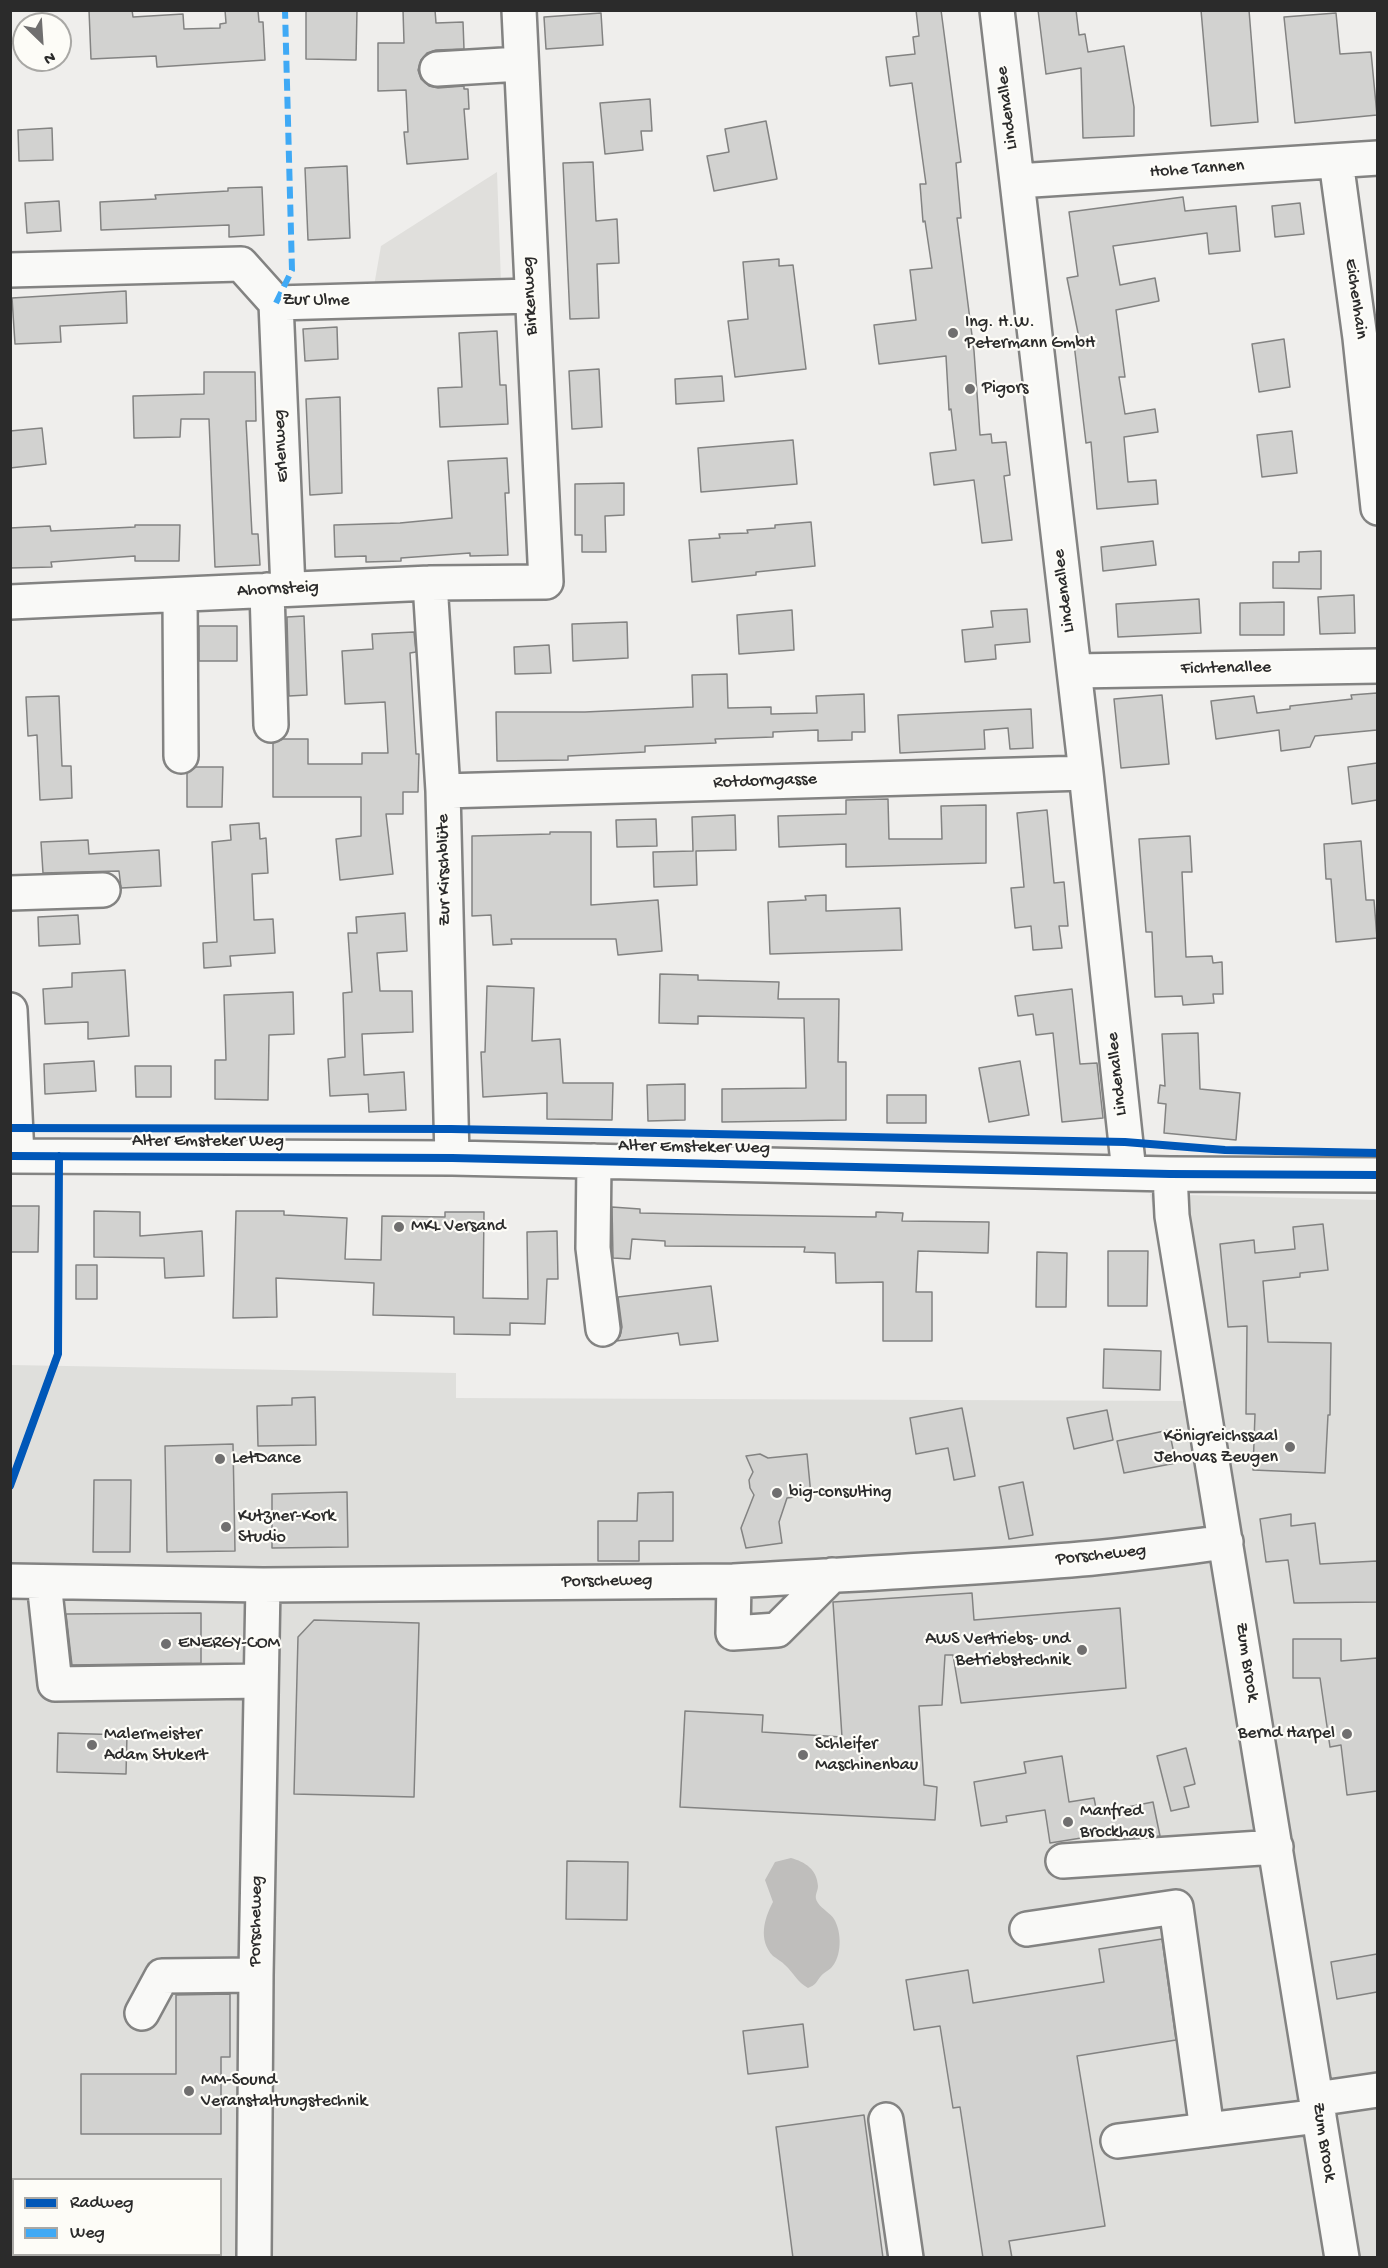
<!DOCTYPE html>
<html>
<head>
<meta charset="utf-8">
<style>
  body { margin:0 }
  #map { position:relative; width:1388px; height:2268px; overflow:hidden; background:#efeeec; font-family:"Gochi Hand",sans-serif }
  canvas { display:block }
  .frame { position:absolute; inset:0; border:12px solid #2b2b2b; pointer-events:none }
  .legend { position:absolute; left:12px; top:2178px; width:210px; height:78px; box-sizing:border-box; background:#fdfcf7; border:2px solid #a9a8a5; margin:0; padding:8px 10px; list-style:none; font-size:18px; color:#2b2b2b }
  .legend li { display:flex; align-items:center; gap:12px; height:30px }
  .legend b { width:30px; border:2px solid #a9a8a5 }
  .north { position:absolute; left:12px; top:12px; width:60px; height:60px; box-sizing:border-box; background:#fdfcf7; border:2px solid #a9a8a5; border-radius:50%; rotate:155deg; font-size:16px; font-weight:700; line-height:24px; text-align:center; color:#2b2b2b }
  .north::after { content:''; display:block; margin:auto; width:21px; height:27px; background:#706f6f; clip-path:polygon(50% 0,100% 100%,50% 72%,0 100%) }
</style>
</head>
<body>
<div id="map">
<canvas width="1388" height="2268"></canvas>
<div class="frame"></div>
<ul class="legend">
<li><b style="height:8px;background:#0057b8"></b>Radweg</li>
<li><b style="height:8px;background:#3fa9f5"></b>Weg</li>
</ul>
<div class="north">N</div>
</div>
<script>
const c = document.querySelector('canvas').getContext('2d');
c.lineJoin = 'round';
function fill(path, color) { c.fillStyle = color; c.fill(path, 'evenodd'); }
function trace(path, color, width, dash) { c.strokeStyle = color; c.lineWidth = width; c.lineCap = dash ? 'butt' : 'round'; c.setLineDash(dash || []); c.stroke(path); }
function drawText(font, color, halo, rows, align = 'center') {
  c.font = font + ' "Gochi Hand",sans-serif'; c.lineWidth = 4.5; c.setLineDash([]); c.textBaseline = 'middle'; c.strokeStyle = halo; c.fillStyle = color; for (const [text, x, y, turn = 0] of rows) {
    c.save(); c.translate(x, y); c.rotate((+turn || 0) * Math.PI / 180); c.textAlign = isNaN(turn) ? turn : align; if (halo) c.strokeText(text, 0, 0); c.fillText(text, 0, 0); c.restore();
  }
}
const built = new Path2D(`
  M 1150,1194 L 1377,1200 L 1377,2257 L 11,2258 L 11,1365 L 456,1373 L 456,1398 L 1193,1401 ZM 14,2180 L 220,2180 L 220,2254 L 14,2254 Z`);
const green = new Path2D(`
  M 497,172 L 501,283 L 374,286 L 381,246 Z`);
const water = new Path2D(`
  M 791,1858 C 805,1862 817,1869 818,1886 C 818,1892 813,1896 818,1903 C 822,1909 830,1913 834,1919 C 842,1932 842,1957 831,1968 C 828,1971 823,1973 821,1976 C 816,1982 816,1985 808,1988 C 797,1982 794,1973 785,1965 C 781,1961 777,1959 773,1956 C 758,1940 764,1919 773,1902 L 765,1880 L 775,1862 Z`);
const building = new Path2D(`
  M 89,10 L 132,10 L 133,17 L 183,14 L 184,29 L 220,28 L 220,24 L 226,23 L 225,10 L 258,10 L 259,22 L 263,22 L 265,60 L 157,67 L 156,56 L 91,59 Z
  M 306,10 L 357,10 L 356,60 L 306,59 Z
  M 403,10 L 435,10 L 436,23 L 463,22 L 464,49 L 436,50 L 427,53 L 421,60 L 418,70 L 421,79 L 429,86 L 438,88 L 464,86 L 464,89 L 468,89 L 469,109 L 464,109 L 468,159 L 407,164 L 404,132 L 408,132 L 406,90 L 378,91 L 378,43 L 404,43 Z
  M 916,10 L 941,10 L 961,162 L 956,163 L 961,218 L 957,218 L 974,351 L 980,435 L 991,434 L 992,443 L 1006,442 L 1010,475 L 1004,476 L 1012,540 L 982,543 L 974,480 L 934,485 L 930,453 L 956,450 L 951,409 L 949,410 L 946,356 L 879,364 L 874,325 L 916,320 L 910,270 L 932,268 L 925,221 L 923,222 L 920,184 L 926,184 L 912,83 L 890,86 L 886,57 L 915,54 L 913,37 L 919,36 Z
  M 1038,10 L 1076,10 L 1079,35 L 1085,34 L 1088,52 L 1124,46 L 1134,107 L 1134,136 L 1083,138 L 1081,68 L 1046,74 Z
  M 1201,10 L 1249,10 L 1258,122 L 1211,126 Z
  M 601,13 L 603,45 L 546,49 L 544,17 Z
  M 1336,13 L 1340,54 L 1371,52 L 1377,115 L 1295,123 L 1284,17 Z
  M 650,99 L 652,131 L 641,131 L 643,150 L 605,154 L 600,103 Z
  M 766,121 L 777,179 L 714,191 L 707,156 L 729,152 L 725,129 Z
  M 52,128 L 53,160 L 19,161 L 18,130 Z
  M 593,162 L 596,221 L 617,219 L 619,263 L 597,264 L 599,318 L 570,319 L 563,163 Z
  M 347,166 L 350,238 L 308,240 L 305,168 Z
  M 262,187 L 264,235 L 229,237 L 229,225 L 101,230 L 100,202 L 156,199 L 155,195 L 228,191 L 228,188 Z
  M 1183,197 L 1185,211 L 1236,206 L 1240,251 L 1209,254 L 1207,233 L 1113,246 L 1120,285 L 1155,278 L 1159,301 L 1116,310 L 1125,377 L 1119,377 L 1125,414 L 1155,409 L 1158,432 L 1124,437 L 1128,482 L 1156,480 L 1158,504 L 1097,509 L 1091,442 L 1086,443 L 1074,344 L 1080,343 L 1067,278 L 1078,276 L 1069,212 Z
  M 59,201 L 61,231 L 27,233 L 25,203 Z
  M 1300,203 L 1304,234 L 1275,237 L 1272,206 Z
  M 779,259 L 779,266 L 793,265 L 806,369 L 735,377 L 728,321 L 748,319 L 743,262 Z
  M 126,291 L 127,323 L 60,326 L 61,342 L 15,344 L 12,298 Z
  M 337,327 L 338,359 L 305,361 L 303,329 Z
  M 497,331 L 500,385 L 506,385 L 508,424 L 440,427 L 438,388 L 462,387 L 459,333 Z
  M 1284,339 L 1290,387 L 1259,392 L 1252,344 Z
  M 599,369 L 602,427 L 572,429 L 569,371 Z
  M 204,372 L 255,372 L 256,421 L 246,421 L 252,534 L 258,534 L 260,565 L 215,567 L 209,419 L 181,419 L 180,437 L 134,438 L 133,396 L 204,394 Z
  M 722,376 L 724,401 L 676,404 L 675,379 Z
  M 340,397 L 342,493 L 310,495 L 306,399 Z
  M 42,428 L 46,464 L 10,468 L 10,431 Z
  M 1292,431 L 1297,473 L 1262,477 L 1257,435 Z
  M 793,440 L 797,484 L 701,492 L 698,448 Z
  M 507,458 L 509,493 L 505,493 L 508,555 L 470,556 L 470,553 L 401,558 L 401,561 L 366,562 L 366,556 L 335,557 L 334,525 L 400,523 L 452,518 L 448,461 Z
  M 624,483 L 624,515 L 605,516 L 606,552 L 582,552 L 582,535 L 575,535 L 575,484 Z
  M 811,522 L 815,566 L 756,572 L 756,575 L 692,582 L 689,540 L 720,538 L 719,534 L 748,533 L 747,530 L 775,528 L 775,525 Z
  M 135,525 L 180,525 L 179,561 L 135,561 L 135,556 L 51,562 L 52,567 L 10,568 L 10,528 L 50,526 L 51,531 L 135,527 Z
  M 1153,541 L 1156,565 L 1103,571 L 1101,547 Z
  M 1321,551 L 1321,589 L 1273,588 L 1273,562 L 1299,562 L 1299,552 Z
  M 1354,595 L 1355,633 L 1320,634 L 1318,597 Z
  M 1199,599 L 1201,633 L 1118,637 L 1116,604 Z
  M 1284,602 L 1284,635 L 1240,635 L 1240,603 Z
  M 1027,609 L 1030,642 L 995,645 L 996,659 L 965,662 L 962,630 L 993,627 L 991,611 Z
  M 792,610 L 794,650 L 739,654 L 737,615 Z
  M 304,616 L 307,695 L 289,696 L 287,617 Z
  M 627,622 L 628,658 L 573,661 L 572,624 Z
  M 199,626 L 237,626 L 237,661 L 199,661 Z
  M 414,632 L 416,652 L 410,653 L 416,754 L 419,754 L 418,792 L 403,792 L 403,814 L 386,814 L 393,874 L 340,880 L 336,839 L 361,836 L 361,797 L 273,797 L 273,743 L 283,739 L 308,739 L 308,764 L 362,764 L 362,753 L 388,753 L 385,702 L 345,704 L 342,651 L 373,649 L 372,634 Z
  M 549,645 L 551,673 L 515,674 L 514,647 Z
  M 727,674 L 728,708 L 771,707 L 771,714 L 817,713 L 816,696 L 864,694 L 865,732 L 852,732 L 852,740 L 818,741 L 818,730 L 773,732 L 773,737 L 715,739 L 716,743 L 645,746 L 645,752 L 568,756 L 568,760 L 497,761 L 496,712 L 585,712 L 693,707 L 692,675 Z
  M 1377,693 L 1377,730 L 1315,736 L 1310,747 L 1281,751 L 1279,730 L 1216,739 L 1211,701 L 1254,696 L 1257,713 L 1290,709 L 1290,706 L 1352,699 L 1351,695 Z
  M 1162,695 L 1169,764 L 1121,768 L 1114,699 Z
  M 59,696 L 62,766 L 71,766 L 72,798 L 40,800 L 37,735 L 28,736 L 26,697 Z
  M 1031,709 L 1033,748 L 1010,749 L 1008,728 L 984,730 L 985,749 L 900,753 L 898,715 Z
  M 1377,763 L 1377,800 L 1352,804 L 1348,767 Z
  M 196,767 L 223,767 L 222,807 L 187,807 L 187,773 Z
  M 888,799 L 889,839 L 942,839 L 941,806 L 986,805 L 986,863 L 846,867 L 846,844 L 779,847 L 778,816 L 846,814 L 846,800 Z
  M 1047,810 L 1054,883 L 1064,882 L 1068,926 L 1059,926 L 1062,948 L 1033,950 L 1031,926 L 1015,928 L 1011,888 L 1024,887 L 1017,813 Z
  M 735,815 L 736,850 L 696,851 L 697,885 L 654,887 L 653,852 L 693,851 L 692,817 Z
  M 656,819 L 657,846 L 617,847 L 616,820 Z
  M 259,823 L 260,839 L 266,838 L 268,873 L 252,874 L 254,920 L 273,919 L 275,953 L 230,956 L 231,966 L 204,968 L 203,943 L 217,942 L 212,842 L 231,840 L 230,825 Z
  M 550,832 L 591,832 L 591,905 L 658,900 L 662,951 L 618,955 L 616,939 L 511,939 L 512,944 L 493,945 L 491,915 L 472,916 L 472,836 L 550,834 Z
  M 1190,836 L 1192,872 L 1182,872 L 1186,957 L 1212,956 L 1213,963 L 1222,962 L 1223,994 L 1213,994 L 1214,1003 L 1183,1005 L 1182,996 L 1155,997 L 1152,932 L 1146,932 L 1139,839 Z
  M 88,840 L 89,854 L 159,850 L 161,886 L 121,888 L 119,871 L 43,873 L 41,842 Z
  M 1361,841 L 1366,900 L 1374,900 L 1377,938 L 1336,942 L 1331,879 L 1326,879 L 1324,844 Z
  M 826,895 L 826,911 L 900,908 L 902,950 L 770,954 L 768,902 L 806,900 L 805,896 Z
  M 405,913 L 407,951 L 377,953 L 380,991 L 412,991 L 413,1032 L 362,1034 L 364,1075 L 404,1072 L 406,1110 L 369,1112 L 368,1094 L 330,1096 L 328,1059 L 345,1057 L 343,993 L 352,992 L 348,933 L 357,933 L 356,917 Z
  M 78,915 L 80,944 L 39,946 L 38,917 Z
  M 125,970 L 129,1036 L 88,1039 L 88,1022 L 45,1024 L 43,989 L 72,987 L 72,973 Z
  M 660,974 L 698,975 L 698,980 L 779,982 L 778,999 L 839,999 L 838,1062 L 846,1062 L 846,1120 L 722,1122 L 722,1089 L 806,1088 L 804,1018 L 698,1016 L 698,1024 L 659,1023 Z
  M 487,986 L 534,988 L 532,1041 L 560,1039 L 563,1083 L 613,1083 L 612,1120 L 547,1119 L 547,1093 L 483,1097 L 481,1052 L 485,1052 Z
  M 1072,989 L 1080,1064 L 1097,1063 L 1103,1118 L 1062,1122 L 1053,1033 L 1036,1035 L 1033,1014 L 1018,1016 L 1015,996 Z
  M 293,992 L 294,1034 L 269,1035 L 268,1100 L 215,1099 L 215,1060 L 226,1060 L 224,995 Z
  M 1198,1033 L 1200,1089 L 1240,1093 L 1236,1140 L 1164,1133 L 1166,1104 L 1158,1103 L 1160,1085 L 1165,1086 L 1162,1034 Z
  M 94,1061 L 96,1091 L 45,1094 L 44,1064 Z
  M 1020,1061 L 1029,1115 L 989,1122 L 979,1068 Z
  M 135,1066 L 171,1066 L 171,1097 L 136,1097 Z
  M 685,1084 L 685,1120 L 648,1121 L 647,1085 Z
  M 887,1095 L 926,1095 L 926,1123 L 887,1123 Z
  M 10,1206 L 39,1206 L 38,1252 L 10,1252 Z
  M 612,1207 L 640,1209 L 640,1213 L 738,1215 L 876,1217 L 876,1212 L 903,1213 L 902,1221 L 989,1222 L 988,1253 L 918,1251 L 916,1292 L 932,1292 L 932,1341 L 883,1341 L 883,1282 L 836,1283 L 835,1253 L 804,1252 L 805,1247 L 665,1246 L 665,1241 L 632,1239 L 630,1259 L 613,1258 Z
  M 94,1211 L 140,1212 L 140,1236 L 202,1231 L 204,1276 L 165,1278 L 164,1258 L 94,1257 Z
  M 236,1211 L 284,1211 L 284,1215 L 347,1218 L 345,1259 L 381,1260 L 382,1216 L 445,1217 L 445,1212 L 484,1212 L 483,1298 L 528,1299 L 527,1232 L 557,1231 L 558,1279 L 547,1279 L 545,1324 L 510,1323 L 510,1335 L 454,1334 L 454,1317 L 373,1315 L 374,1283 L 276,1278 L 277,1317 L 233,1318 Z
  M 1323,1224 L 1328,1270 L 1300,1273 L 1300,1277 L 1263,1281 L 1268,1342 L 1331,1343 L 1330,1415 L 1328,1415 L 1325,1473 L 1253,1470 L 1255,1414 L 1246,1414 L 1247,1326 L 1228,1327 L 1220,1244 L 1254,1240 L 1255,1253 L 1295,1249 L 1293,1227 Z
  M 1108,1251 L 1148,1251 L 1147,1306 L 1108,1306 Z
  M 1037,1252 L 1067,1253 L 1066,1307 L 1036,1307 Z
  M 76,1265 L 97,1265 L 97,1299 L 76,1299 Z
  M 711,1286 L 718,1341 L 680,1345 L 678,1333 L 616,1341 L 620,1336 L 622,1327 L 618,1297 Z
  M 1104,1349 L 1161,1351 L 1160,1390 L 1103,1388 Z
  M 315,1397 L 316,1445 L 258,1446 L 257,1406 L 292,1405 L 292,1398 Z
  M 962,1408 L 975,1476 L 954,1480 L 948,1448 L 916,1454 L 910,1418 Z
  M 1107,1410 L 1113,1440 L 1074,1449 L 1067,1418 Z
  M 1169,1430 L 1176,1463 L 1124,1473 L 1117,1441 Z
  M 233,1444 L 235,1551 L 167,1552 L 165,1446 Z
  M 760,1454 L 768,1458 L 807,1454 L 811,1495 L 787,1498 L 779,1522 L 782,1543 L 746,1548 L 741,1528 L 754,1495 L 750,1488 L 749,1480 L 753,1472 L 746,1456 Z
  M 94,1480 L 131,1480 L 130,1552 L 93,1552 Z
  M 1023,1482 L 1033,1535 L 1009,1539 L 999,1487 Z
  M 347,1492 L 348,1547 L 272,1548 L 272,1494 Z
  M 673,1492 L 673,1541 L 639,1541 L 639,1561 L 598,1561 L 598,1521 L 637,1521 L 638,1493 Z
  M 1291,1514 L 1291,1526 L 1315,1523 L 1320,1564 L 1377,1561 L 1377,1602 L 1294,1603 L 1288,1560 L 1266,1562 L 1260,1519 Z
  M 972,1593 L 974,1620 L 1120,1608 L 1126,1688 L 961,1703 L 953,1655 L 945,1655 L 942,1705 L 919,1706 L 924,1785 L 937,1787 L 935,1820 L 680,1807 L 685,1711 L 763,1715 L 762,1732 L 842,1737 L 833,1602 Z
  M 201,1613 L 201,1663 L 72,1665 L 66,1614 Z
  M 314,1620 L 419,1623 L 414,1797 L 294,1794 L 298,1637 Z
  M 1293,1639 L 1341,1639 L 1341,1661 L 1377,1658 L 1377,1791 L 1347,1795 L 1341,1745 L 1330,1747 L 1320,1678 L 1293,1678 Z
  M 58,1733 L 127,1735 L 126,1774 L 57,1772 Z
  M 1186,1748 L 1195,1784 L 1184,1787 L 1189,1807 L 1171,1811 L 1157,1756 Z
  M 1062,1756 L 1069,1802 L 1094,1798 L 1097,1813 L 1153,1802 L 1160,1836 L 1132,1838 L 1131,1830 L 1050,1843 L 1045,1810 L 1006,1816 L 1007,1822 L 981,1826 L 974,1782 L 1026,1773 L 1024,1762 Z
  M 567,1861 L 628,1862 L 627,1920 L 566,1919 Z
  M 1162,1939 L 1176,2040 L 1077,2056 L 1105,2226 L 1009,2241 L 1012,2258 L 983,2258 L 960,2107 L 953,2108 L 940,2026 L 914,2030 L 906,1980 L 968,1970 L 973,2003 L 1104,1982 L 1099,1949 Z
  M 1377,1954 L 1377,1992 L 1337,1999 L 1331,1962 Z
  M 230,1994 L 230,2057 L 221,2057 L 221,2134 L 81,2134 L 81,2074 L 176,2074 L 176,1995 Z
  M 803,2024 L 808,2067 L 748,2074 L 743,2031 Z
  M 864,2115 L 883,2258 L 793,2258 L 776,2127 Z`);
const path = new Path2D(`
  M 899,1138 L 1099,1141`);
const minor = new Path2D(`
  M 997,10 L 1086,773 L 1129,1172
  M 437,69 L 520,64
  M 1336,161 L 1360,338 L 1378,508
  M 1017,181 L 1378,158
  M 10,270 L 241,264 L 276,303 L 531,296
  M 276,303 L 288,589
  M 430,583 L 443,791 L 452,1158
  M 267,590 L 271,725
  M 180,595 L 181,756
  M 10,602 L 430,583 L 546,582 L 519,10
  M 1074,671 L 1378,666
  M 443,791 L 1086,773
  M 10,893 L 103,890
  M 10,1010 L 17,1156
  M 10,1156 L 452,1158 L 1170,1174 L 1378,1175
  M 594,1161 L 593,1248 L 603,1329
  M 1170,1174 L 1172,1216 L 1342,2258
  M 832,1575 L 777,1630 L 733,1633 L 734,1581 C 850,1574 966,1569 1081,1559 C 1129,1555 1178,1548 1226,1542
  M 10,1581 L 263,1585 L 734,1581
  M 44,1582 L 55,1684 L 261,1681
  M 1063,1861 L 1276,1847
  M 1027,1929 L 1176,1907 L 1207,2130
  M 142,2013 L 162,1976 L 256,1975
  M 1316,2099 L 1378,2090
  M 886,2120 L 906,2258
  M 1118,2141 L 1319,2116
  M 254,2258 L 256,1975 L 263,1585`);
const quiet = new Path2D(`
  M 276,303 L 292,270 L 285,10`);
const cycleway = new Path2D(`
  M 10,1128 L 451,1129 L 1125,1142 L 1225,1150 L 1378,1153
  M 10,1156 L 452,1158 L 1170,1174 L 1378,1175
  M 10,1486 L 58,1354 L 59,1156`);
const markers = [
  [953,333,6,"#706f6f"],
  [970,389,6,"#706f6f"],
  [399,1227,6,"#706f6f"],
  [1290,1447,6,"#706f6f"],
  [220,1459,6,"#706f6f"],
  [777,1493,6,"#706f6f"],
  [226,1527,6,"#706f6f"],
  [166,1644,6,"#706f6f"],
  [1082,1650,6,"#706f6f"],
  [1347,1734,6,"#706f6f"],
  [92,1745,6,"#706f6f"],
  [803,1755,6,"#706f6f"],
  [1068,1822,6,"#706f6f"],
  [189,2091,6,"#706f6f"]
];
const streetNames = [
  ["Lindenallee",1008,108,-97],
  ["Hohe Tannen",1197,170,-4],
  ["Birkenweg",531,296,-93],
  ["Eichenhain",1355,299,82],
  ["Zur Ulme",316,301],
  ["Erlenweg",282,446,-93],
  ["Ahornsteig",278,590,-3],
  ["Lindenallee",1065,591,-97],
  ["Fichtenallee",1226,669,-1],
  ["Rotdorngasse",765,782,-2],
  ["Zur Kirschblüte",445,870,-91],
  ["Lindenallee",1118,1074,-96],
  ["Alter Emsteker Weg",208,1142],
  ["Alter Emsteker Weg",694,1148,1],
  ["Porscheweg",1101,1556,-6],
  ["Porscheweg",607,1582,-1],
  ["Zum Brook",1246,1662,81],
  ["Porscheweg",257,1921,-89],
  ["Zum Brook",1323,2142,81]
];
const poiNames = [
  ["Ing. H.W.",965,323],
  ["Petermann GmbH",965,344],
  ["Pigors",982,389],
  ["MKL Versand",411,1227],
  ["Königreichssaal",1278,1437,"right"],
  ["Jehovas Zeugen",1278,1458,"right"],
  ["LetDance",232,1459],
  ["big-consulting",789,1493],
  ["Kutzner-Kork",238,1517],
  ["Studio",238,1538],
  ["AWS Vertriebs- und",1070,1640,"right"],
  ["Betriebstechnik",1070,1661,"right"],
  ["ENERGY-COM",178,1644],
  ["Bernd Harpel",1335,1734,"right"],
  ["Malermeister",104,1735],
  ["Adam Stukert",104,1756],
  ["Schleifer",815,1745],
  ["Maschinenbau",815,1766],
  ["Manfred",1080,1812],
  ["Brockhaus",1080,1833],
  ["MM-Sound",201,2081],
  ["Veranstaltungstechnik",201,2102]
];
fill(built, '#dfdfdc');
fill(green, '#e0dfdc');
fill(water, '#bfbebc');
fill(building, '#d2d2d0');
trace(building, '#838382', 1.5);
trace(minor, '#838382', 38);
trace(path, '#b3b2b0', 4, [1.5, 4.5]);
trace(minor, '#f9f9f7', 33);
trace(quiet, '#3fa9f5', 6, [12, 6]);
trace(cycleway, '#0057b8', 8);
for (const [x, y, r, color] of markers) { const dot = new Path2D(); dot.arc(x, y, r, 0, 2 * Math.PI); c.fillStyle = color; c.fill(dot); trace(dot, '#fdfcf7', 2); }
drawText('18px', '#2b2b2b', '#fdfcf7', streetNames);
drawText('18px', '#2b2b2b', '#fdfcf7', poiNames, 'left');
</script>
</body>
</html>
